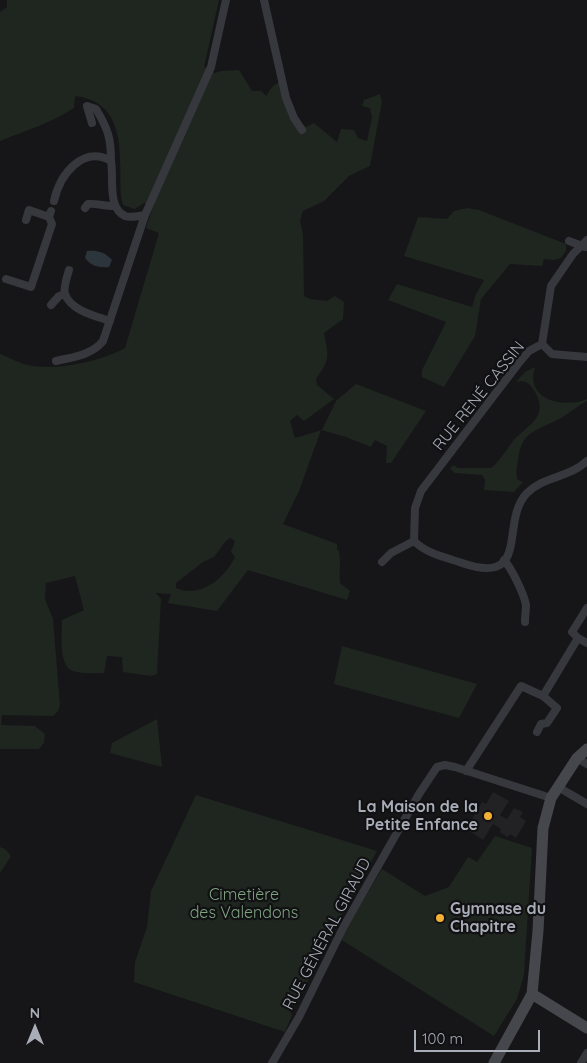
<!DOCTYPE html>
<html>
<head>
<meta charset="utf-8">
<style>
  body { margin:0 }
  #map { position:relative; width:587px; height:1063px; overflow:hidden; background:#161618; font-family:Quicksand,sans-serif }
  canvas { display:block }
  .north { position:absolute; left:10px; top:1003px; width:50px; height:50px; -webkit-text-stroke:4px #111113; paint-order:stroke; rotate:0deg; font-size:14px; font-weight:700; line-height:20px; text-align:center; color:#a8adb8 }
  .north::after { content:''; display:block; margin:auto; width:18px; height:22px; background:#a8adb8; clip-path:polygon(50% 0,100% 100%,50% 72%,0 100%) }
  .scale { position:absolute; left:414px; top:1030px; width:126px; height:22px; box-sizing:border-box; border:2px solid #a8adb8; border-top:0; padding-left:6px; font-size:15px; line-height:18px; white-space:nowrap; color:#a8adb8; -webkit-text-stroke:4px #111113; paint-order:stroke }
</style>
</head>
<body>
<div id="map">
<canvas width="587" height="1063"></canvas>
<div class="north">N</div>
<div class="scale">100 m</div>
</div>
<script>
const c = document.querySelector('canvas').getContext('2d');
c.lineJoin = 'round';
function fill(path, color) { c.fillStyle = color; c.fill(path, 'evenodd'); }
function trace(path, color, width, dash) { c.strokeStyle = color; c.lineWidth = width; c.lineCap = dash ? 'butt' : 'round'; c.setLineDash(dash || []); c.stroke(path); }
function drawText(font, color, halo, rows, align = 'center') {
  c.font = font + ' Quicksand,sans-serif'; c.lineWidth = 4.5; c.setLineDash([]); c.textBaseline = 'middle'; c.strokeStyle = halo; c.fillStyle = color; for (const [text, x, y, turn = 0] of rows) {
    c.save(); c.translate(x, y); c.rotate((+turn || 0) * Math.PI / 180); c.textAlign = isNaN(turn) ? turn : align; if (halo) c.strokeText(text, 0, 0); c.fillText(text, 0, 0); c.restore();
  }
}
const built = new Path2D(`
  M 493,792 L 509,801 L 500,815 L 507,819 L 514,808 L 523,812 L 520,817 L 526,821 L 516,838 L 510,834 L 508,837 L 500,832 L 501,829 L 493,824 L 483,840 L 466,829 L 482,802 L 486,804 Z`);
const green = new Path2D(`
  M 7,0 L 219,0 L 204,67 L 215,73 L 221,71 L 239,70 L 252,91 L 261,91 L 266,96 L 272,87 L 282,80 L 289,93 L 290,115 L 306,127 L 314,123 L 337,142 L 341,129 L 354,130 L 358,138 L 367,141 L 372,117 L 370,108 L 362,106 L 364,100 L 380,94 L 382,101 L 370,166 L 349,176 L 324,201 L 303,211 L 300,221 L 303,234 L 304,296 L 310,299 L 327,301 L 335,296 L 344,302 L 343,319 L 324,333 C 329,357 330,359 316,379 L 317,385 L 334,399 L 304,421 L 297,415 L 290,421 L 295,438 L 322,430 L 336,401 L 356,384 L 426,411 L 391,463 L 386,463 L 387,446 L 375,440 L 371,447 L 346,437 L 321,430 L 299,491 L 283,524 L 337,544 L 337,550 L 339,551 C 341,562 339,572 340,583 L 350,591 L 347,600 L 248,570 L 217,611 L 168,603 L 171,594 L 156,593 L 161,599 L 157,674 L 151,676 L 123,672 L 122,657 L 107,656 L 104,673 C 95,673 81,674 73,671 C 58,666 62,633 62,620 L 84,610 L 75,576 L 46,583 L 45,599 L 53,619 L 60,705 L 58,711 L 53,716 L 2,715 L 1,725 L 35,726 L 45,734 L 44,743 L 39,749 L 0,749 L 0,354 C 11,358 22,365 33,366 C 61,370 101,361 125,348 L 159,233 L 146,228 L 154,204 L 144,203 L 135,209 L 123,205 C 119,191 121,177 120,162 C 120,129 112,100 75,96 L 74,108 C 51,123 25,131 0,141 L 0,12 L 7,7 ZM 230,538 L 235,541 L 231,552 L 235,557 C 225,578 200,599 176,588 L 176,583 L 203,562 L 214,557 L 225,542 Z
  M 467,208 L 479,210 L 566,244 L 566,251 L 561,258 L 554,260 L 544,259 L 542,266 L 510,264 L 481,299 L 475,336 L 444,387 L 422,377 L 422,370 L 446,322 L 388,300 L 397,284 L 472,307 L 476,294 L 484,280 L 404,256 L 418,217 L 447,219 L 454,211 Z
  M 535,367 C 524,400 564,409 587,399 L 587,401 C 578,406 569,413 561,418 C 537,431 521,430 518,461 C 517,467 515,474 518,480 L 523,482 L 514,492 L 484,490 L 485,480 L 482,475 L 455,473 L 450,469 L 453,465 L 458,468 L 491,468 C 500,461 506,450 513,441 C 527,425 552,416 533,389 C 529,382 524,380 516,382 L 525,372 Z
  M 342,646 L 477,684 L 459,718 L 334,684 Z
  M 157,719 L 162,767 L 110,753 L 112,743 Z
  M 196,795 L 377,851 L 326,943 L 318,959 L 316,958 L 311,969 L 313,970 L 298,1002 L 294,1003 L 290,1011 L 292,1015 L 285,1032 L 134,982 L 135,962 L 147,927 L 151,891 Z
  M 495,836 L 532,848 L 524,975 L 517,999 L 494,1036 L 340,939 L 382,869 L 425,896 L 449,887 L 468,857 L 477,862 Z
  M 0,847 L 5,849 L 11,856 L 0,873 Z`);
const water = new Path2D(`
  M 87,251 C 97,250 105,252 112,260 L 109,267 C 99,268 91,266 85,258 Z`);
const street = new Path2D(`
  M 264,0 L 286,98 L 294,118 L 302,130
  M 92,123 L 87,106 L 96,109 C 108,129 111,138 111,161
  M 54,201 C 60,174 83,145 111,161 C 114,177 107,208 125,216 C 131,218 139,216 145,215
  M 85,208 L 88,204 C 98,203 106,207 115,206
  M 26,220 L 29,210 L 49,217
  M 569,241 L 585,247
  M 69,270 C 67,277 63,288 65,294 C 71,311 96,316 110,321
  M 6,279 L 31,287 L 52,224 L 49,217 L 51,211
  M 51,305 L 59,296 L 65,294
  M 542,344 L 552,354 L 587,357
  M 56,361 C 73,357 92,355 103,341 L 145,215 L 211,67 L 226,0
  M 414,541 L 415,508 L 421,491 L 518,364 L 529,351 L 542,344 L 551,286 L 573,254 L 587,240
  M 414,541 C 427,554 445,557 462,563 C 532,587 499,522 527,493 C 544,476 569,478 587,461
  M 504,560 C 512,569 524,594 526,605 C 526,610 525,617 525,622
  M 382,562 L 391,553 L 414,541
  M 578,638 L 572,632 L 587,608
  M 543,696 L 578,638 L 587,643
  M 577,758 L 587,764
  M 466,771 L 521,686 L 543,696 L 557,708 L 547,723 L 541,724 L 537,732
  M 558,787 L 587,804
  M 272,1063 L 299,1017 L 344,926 L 419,794 L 437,767 L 445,765 L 455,767 L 551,798
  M 581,1063 L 587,1053`);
const secondary = new Path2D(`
  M 532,994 L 587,1028
  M 494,1063 L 532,994 L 538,931 L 543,828 L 551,798 L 577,758 L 587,749`);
const markers = [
  [488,816,5,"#f2b134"],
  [440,918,5,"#f2b134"]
];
const streetNames = [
  ["RUE RENÉ CASSIN",479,396,-51],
  ["RUE GÉNÉRAL GIRAUD",327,934,-62]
];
const poiNames = [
  ["La Maison de la",478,807],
  ["Petite Enfance",478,825],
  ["Gymnase du",450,909,"left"],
  ["Chapitre",450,927,"left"]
];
const parkNames = [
  ["Cimetière",244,895],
  ["des Valendons",244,913]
];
fill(built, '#222225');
fill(green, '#1e261f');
fill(water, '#2c353c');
trace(street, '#37383d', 8);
trace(secondary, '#45474d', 11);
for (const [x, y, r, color] of markers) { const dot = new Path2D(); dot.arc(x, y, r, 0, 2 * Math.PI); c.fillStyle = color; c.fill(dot); trace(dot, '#111113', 2); }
drawText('16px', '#a8adb8', '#111113', streetNames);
drawText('bold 16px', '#a8adb8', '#111113', poiNames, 'right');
drawText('16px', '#7fa381', '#111113', parkNames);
</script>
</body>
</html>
